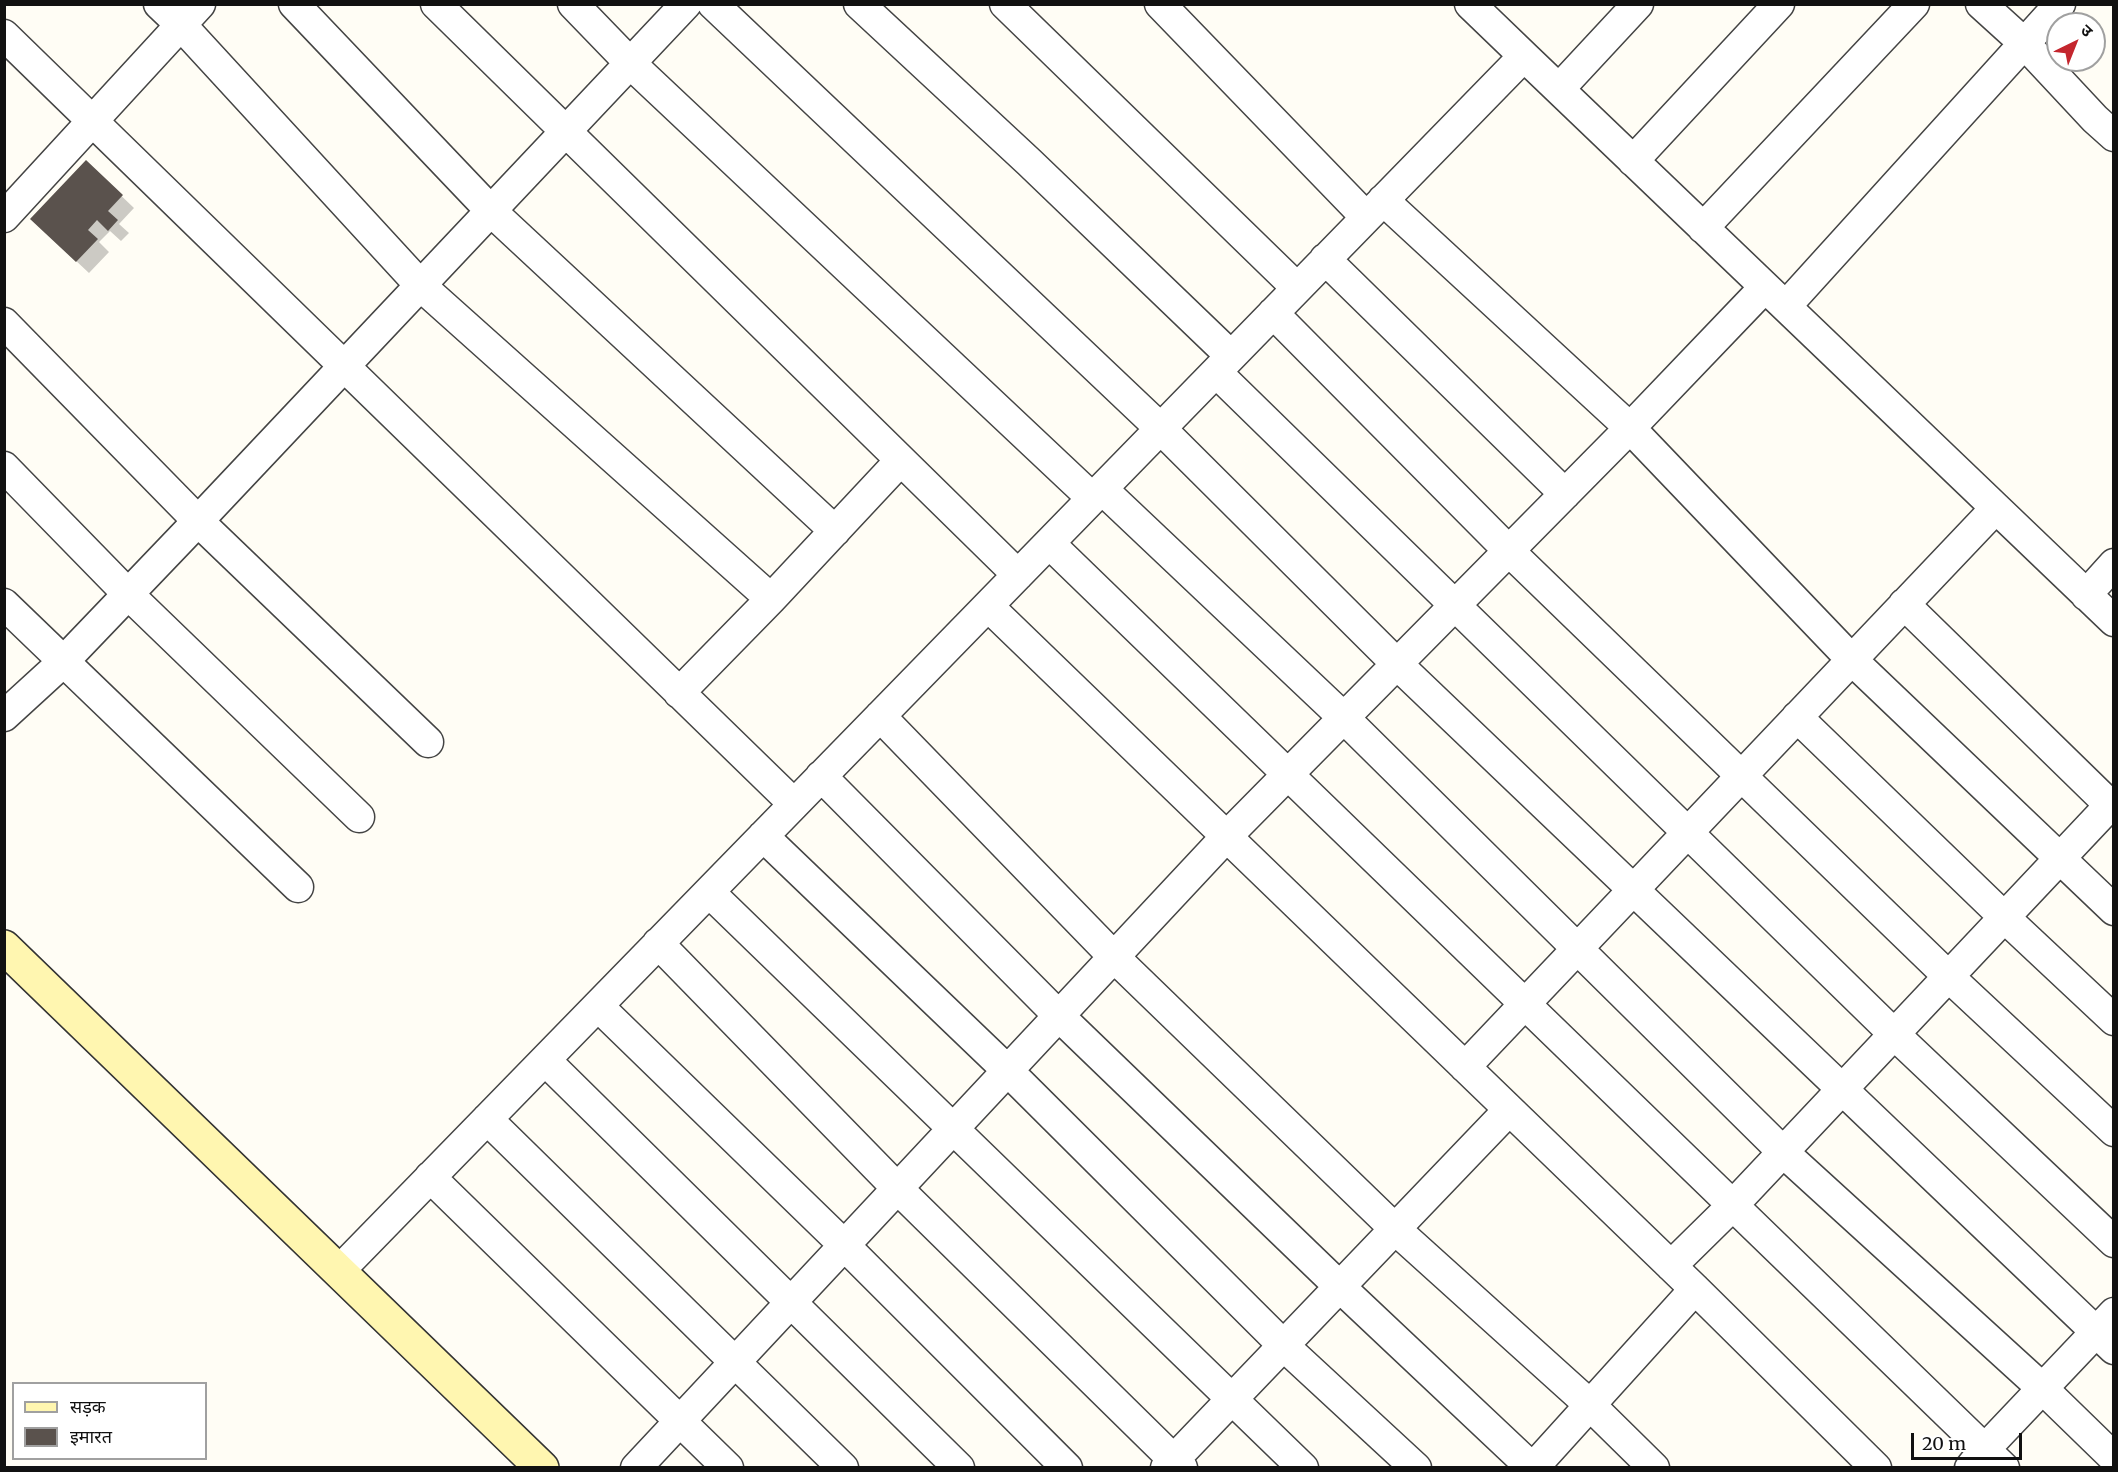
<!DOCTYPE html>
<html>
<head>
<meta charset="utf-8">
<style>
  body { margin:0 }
  #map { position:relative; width:2118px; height:1472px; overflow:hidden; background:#fffdf5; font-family:Merriweather,"Noto Sans Devanagari",serif }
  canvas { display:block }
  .frame { position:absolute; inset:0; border:6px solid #111; pointer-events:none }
  .legend { position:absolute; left:12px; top:1382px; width:195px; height:78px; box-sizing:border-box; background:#fff; border:2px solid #a0a0a0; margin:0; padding:8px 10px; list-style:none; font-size:18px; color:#111 }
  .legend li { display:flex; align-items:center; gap:12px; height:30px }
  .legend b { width:30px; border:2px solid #a0a0a0 }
  .north { position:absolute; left:2046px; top:12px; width:60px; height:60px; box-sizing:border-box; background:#fff; border:2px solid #a0a0a0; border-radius:50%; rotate:43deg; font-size:16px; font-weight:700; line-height:24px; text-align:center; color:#111 }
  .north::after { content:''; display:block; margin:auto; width:21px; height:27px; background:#c4262e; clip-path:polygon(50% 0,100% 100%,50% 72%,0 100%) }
  .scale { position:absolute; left:1911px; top:1433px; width:111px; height:27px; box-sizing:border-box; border:3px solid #111; border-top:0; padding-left:8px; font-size:18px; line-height:21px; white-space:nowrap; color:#111; -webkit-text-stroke:4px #fff; paint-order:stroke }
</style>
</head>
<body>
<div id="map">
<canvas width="2118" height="1472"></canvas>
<div class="frame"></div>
<ul class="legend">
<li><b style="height:8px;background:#fff6b0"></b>सड़क</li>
<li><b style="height:16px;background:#5a524d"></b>इमारत</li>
</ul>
<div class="north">उ</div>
<div class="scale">20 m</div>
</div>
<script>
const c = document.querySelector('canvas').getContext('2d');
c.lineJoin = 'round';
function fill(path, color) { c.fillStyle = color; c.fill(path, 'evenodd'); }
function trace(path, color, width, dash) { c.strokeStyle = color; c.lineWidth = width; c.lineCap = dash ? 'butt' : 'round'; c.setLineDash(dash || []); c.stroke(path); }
const shadow = new Path2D(`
  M 86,162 L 134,208 L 119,224 L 129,233 L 121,241 L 110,231 L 99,242 L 109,252 L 89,273 L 44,231 Z`);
const building = new Path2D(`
  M 86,160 L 123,195 L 108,211 L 118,220 L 108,231 L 97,220 L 88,230 L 98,239 L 76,262 L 30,219 Z`);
const street = new Path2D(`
  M 159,4 L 181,25 L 421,286 L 771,599
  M 294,4 L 492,212 L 835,531
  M 436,4 L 1018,575
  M 573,4 L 631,64 L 1092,498
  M 713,4 L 1160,428 L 1397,664 L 2114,1349
  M 859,4 L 1029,162 L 1231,356
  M 1005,4 L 1297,288
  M 1160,4 L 1366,217
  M 1470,4 L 1524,56
  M 1981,4 L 2024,43 L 2095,119 L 2114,136
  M 4,35 L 794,804
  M 1559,89 L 1638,4
  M 1633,161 L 1779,4
  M 1383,200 L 1630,428 L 1852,660 L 2114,910
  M 4,217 L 200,4
  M 1703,228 L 1914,4
  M 1325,259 L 1565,494
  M 1786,306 L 2060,4
  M 1273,313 L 1509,551 L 1948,976 L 2114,1131
  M 4,323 L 198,521 L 428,742
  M 1216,372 L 1894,1034 L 2114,1242
  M 4,467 L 127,593 L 359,817
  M 1102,489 L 1344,718 L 1783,1152 L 2042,1388 L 2114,1458
  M 1049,543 L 2004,1468
  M 2086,595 L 2114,564
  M 4,604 L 298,887
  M 1904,604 L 2114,809
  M 988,606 L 1695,1289 L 1876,1468
  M 679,693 L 771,599 L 900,461
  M 4,716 L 63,662 L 198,521 L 686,4
  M 880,716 L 1114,957 L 1395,1229 L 1590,1405 L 1654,1468
  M 1797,717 L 2004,917 L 2114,1020
  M 821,776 L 1059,1016 L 1340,1287 L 1532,1468
  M 763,836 L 1008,1071 L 1284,1346 L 1416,1468
  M 709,892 L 1303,1468
  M 658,943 L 897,1188 L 1182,1468
  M 598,1006 L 844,1245 L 1067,1468
  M 545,1060 L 959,1468
  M 1465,1067 L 1996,508
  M 487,1119 L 843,1468
  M 430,1177 L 728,1468
  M 1671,1266 L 1733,1205 L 2114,801
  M 339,1271 L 1524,56 L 2114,621
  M 636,1468 L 1226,837 L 1630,428 L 1765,287
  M 1166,1468 L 1509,1110
  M 1533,1468 L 1695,1289
  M 1970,1468 L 1985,1449 L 2114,1313`);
const secondary = new Path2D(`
  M 4,947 L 542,1468`);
fill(shadow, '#0003');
fill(building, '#5a524d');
trace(street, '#444', 33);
trace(secondary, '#333', 36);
trace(street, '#fff', 30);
trace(secondary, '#fff6b0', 33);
</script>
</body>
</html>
